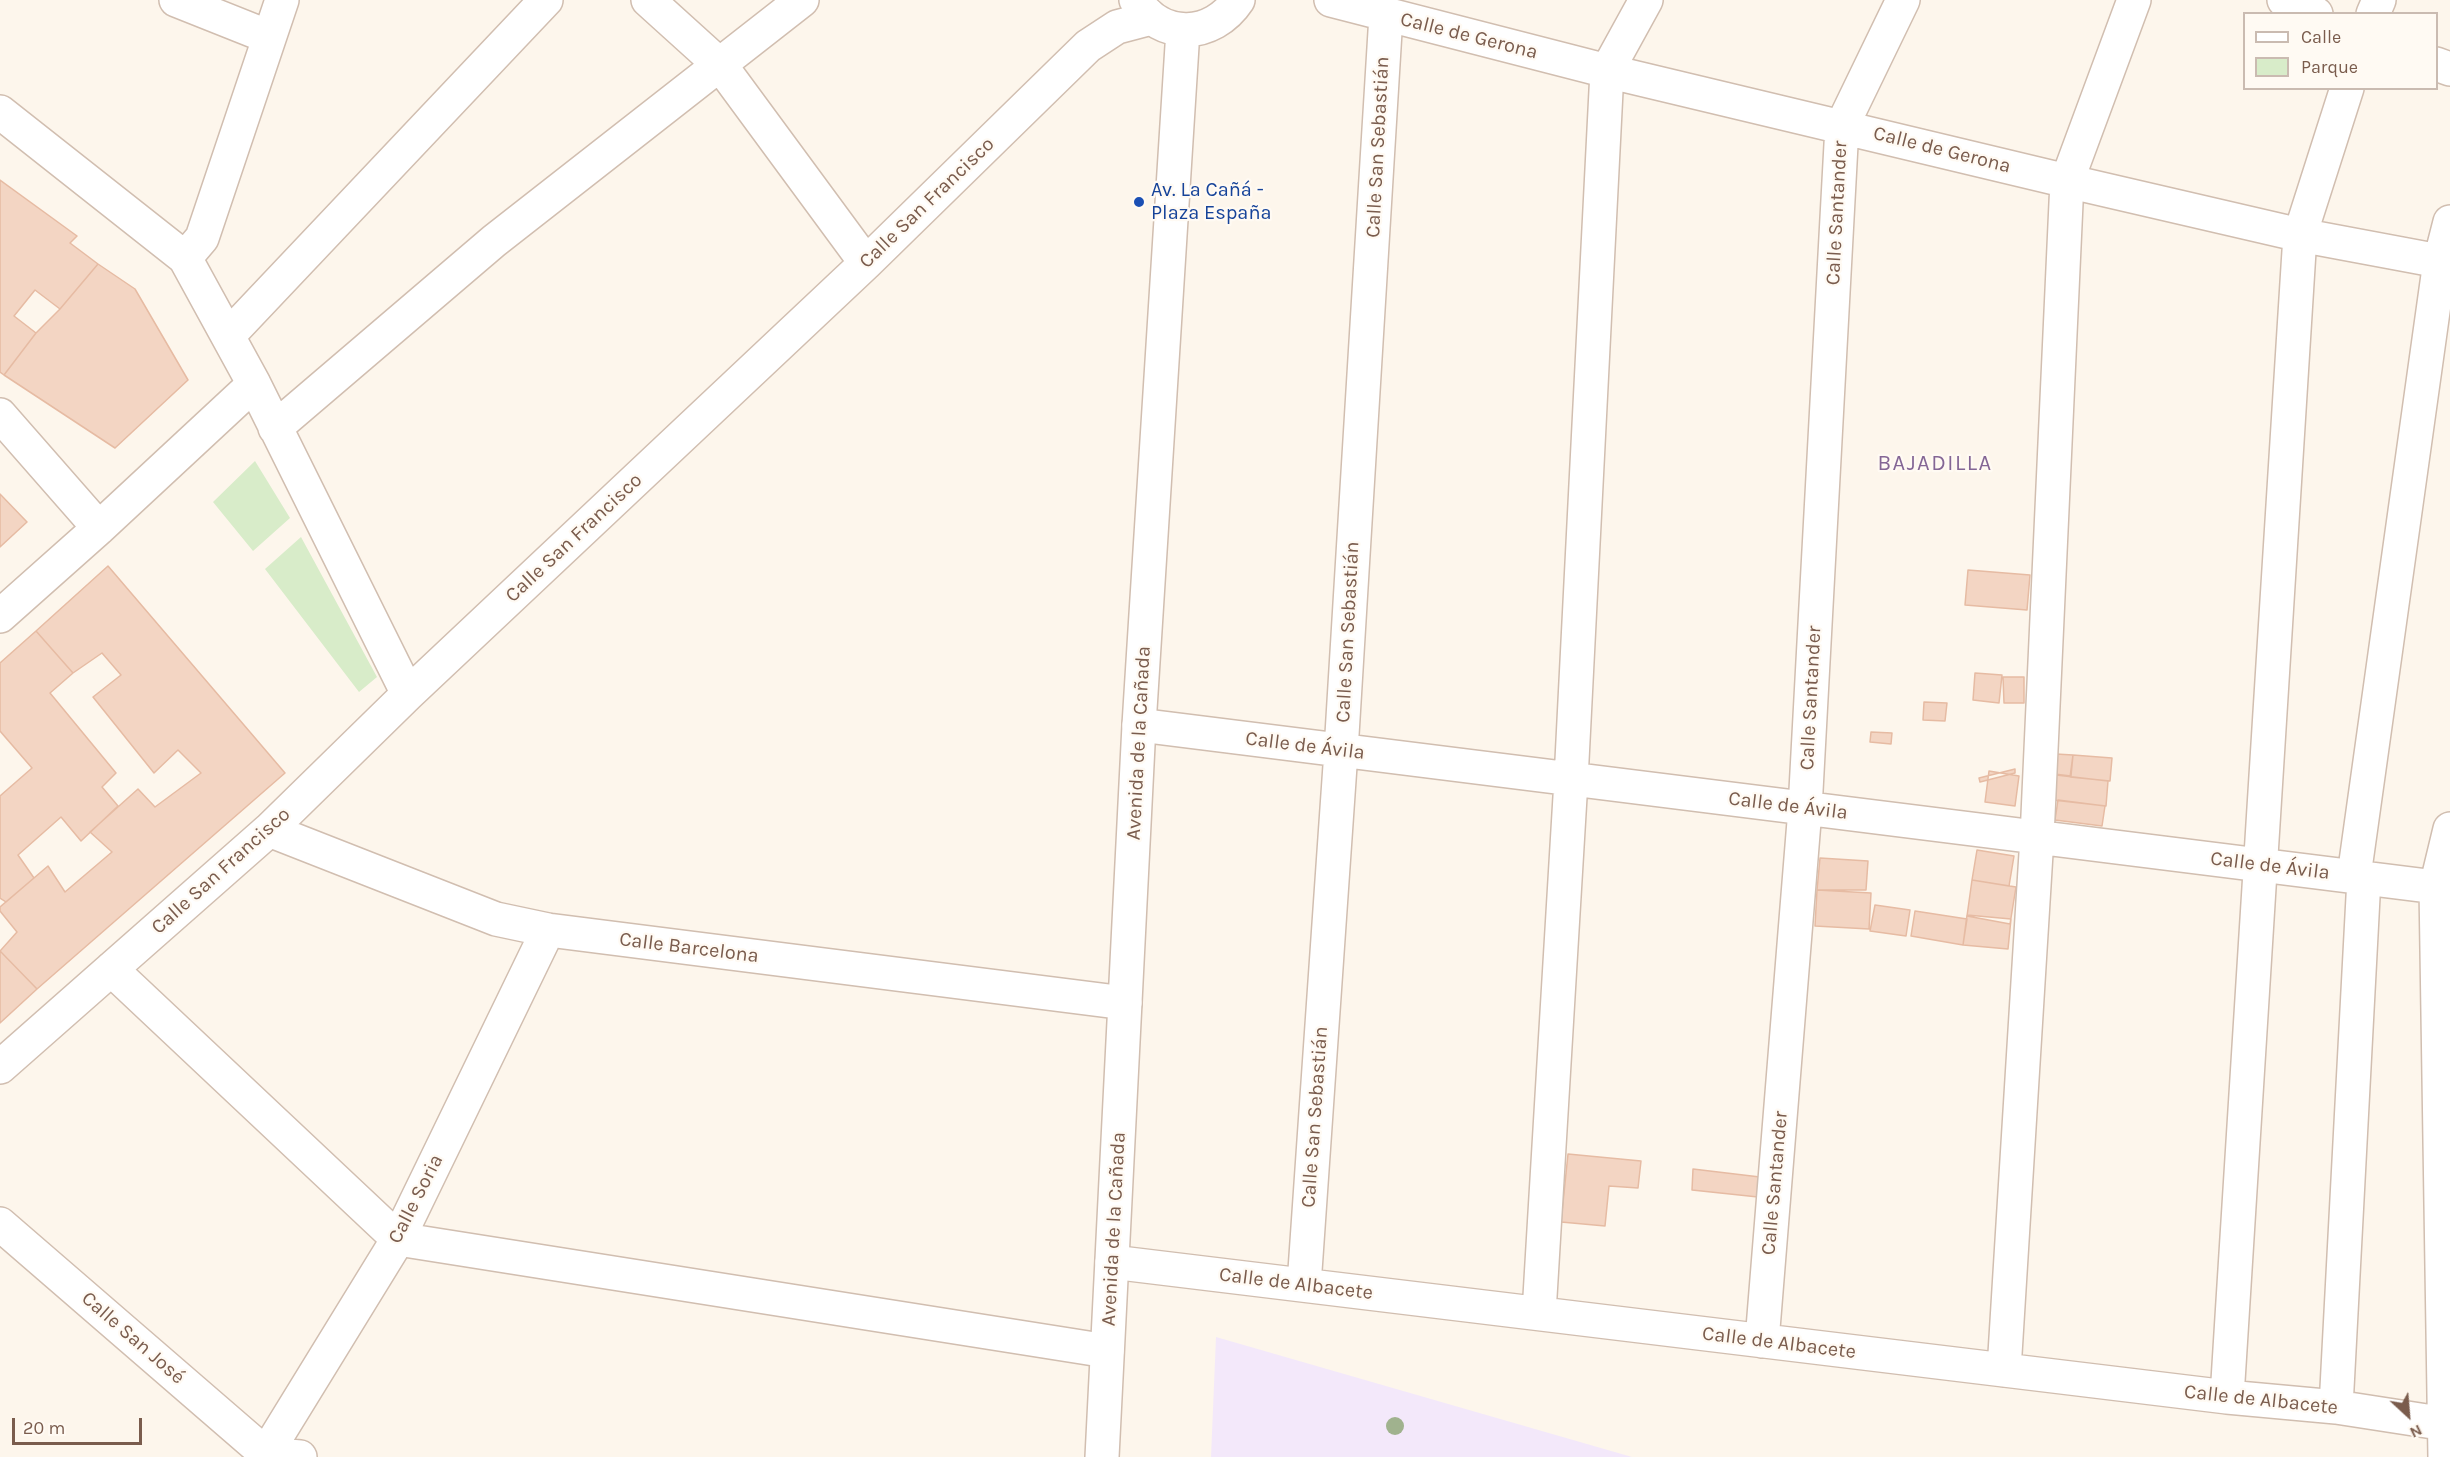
<!DOCTYPE html>
<html>
<head>
<meta charset="utf-8">
<style>
  body { margin:0 }
  #map { position:relative; width:2450px; height:1457px; overflow:hidden; background:#fdf6ec; font-family:Karla,sans-serif }
  canvas { display:block }
  .legend { position:absolute; left:2243px; top:12px; width:195px; height:78px; box-sizing:border-box; background:#fffaf3; border:2px solid #cabbb1; margin:0; padding:8px 10px; list-style:none; font-size:18px; color:#7a5c4d }
  .legend li { display:flex; align-items:center; gap:12px; height:30px }
  .legend b { width:30px; border:2px solid #cabbb1 }
  .north { position:absolute; left:2378px; top:1385px; width:60px; height:60px; -webkit-text-stroke:4px #fffaf3; paint-order:stroke; rotate:154deg; font-size:16px; font-weight:700; line-height:24px; text-align:center; color:#7a5c4d }
  .north::after { content:''; display:block; margin:auto; width:21px; height:27px; background:#7a5c4d; clip-path:polygon(50% 0,100% 100%,50% 72%,0 100%) }
  .scale { position:absolute; left:12px; top:1418px; width:130px; height:27px; box-sizing:border-box; border:3px solid #7a5c4d; border-top:0; padding-left:8px; font-size:18px; line-height:21px; white-space:nowrap; color:#7a5c4d; -webkit-text-stroke:4px #fffaf3; paint-order:stroke }
</style>
</head>
<body>
<div id="map">
<canvas width="2450" height="1457"></canvas>
<ul class="legend">
<li><b style="height:8px;background:#fff"></b>Calle</li>
<li><b style="height:16px;background:#d8ecc9"></b>Parque</li>
</ul>
<div class="north">N</div>
<div class="scale">20 m</div>
</div>
<script>
const c = document.querySelector('canvas').getContext('2d');
c.lineJoin = 'round';
function fill(path, color) { c.fillStyle = color; c.fill(path, 'evenodd'); }
function trace(path, color, width, dash) { c.strokeStyle = color; c.lineWidth = width; c.lineCap = dash ? 'butt' : 'round'; c.setLineDash(dash || []); c.stroke(path); }
function drawText(font, color, halo, rows, align = 'center') {
  c.font = font + ' Karla,sans-serif'; c.lineWidth = 4.5; c.setLineDash([]); c.textBaseline = 'middle'; c.strokeStyle = halo; c.fillStyle = color; for (const [text, x, y, turn = 0] of rows) {
    c.save(); c.translate(x, y); c.rotate((+turn || 0) * Math.PI / 180); c.textAlign = isNaN(turn) ? turn : align; if (halo) c.strokeText(text, 0, 0); c.fillText(text, 0, 0); c.restore();
  }
}
const education = new Path2D(`
  M 1216,1337 L 1632,1457 L 1211,1457 Z`);
const green = new Path2D(`
  M 255,461 L 290,518 L 253,551 L 213,502 Z
  M 301,537 L 377,677 L 359,692 L 265,569 Z`);
const building = new Path2D(`
  M 0,180 L 77,236 L 70,243 L 98,264 L 60,309 L 35,290 L 14,316 L 36,333 L 4,375 L 0,372 Z
  M 98,264 L 135,289 L 188,380 L 115,448 L 4,375 L 36,333 L 60,309 Z
  M 0,494 L 27,522 L 0,547 Z
  M 108,566 L 285,773 L 37,989 L 0,951 L 17,932 L 0,911 L 0,907 L 48,866 L 65,892 L 112,852 L 90,832 L 138,789 L 155,807 L 201,773 L 178,750 L 154,773 L 93,697 L 121,675 L 102,653 L 73,673 L 36,631 Z
  M 1968,570 L 2030,575 L 2027,610 L 1965,605 Z
  M 36,631 L 73,673 L 50,693 L 116,773 L 102,787 L 118,806 L 81,841 L 61,817 L 18,855 L 34,878 L 6,902 L 0,898 L 0,796 L 32,768 L 0,731 L 0,663 Z
  M 1975,673 L 2002,675 L 1999,703 L 1973,700 Z
  M 2003,677 L 2024,677 L 2024,703 L 2004,703 Z
  M 1924,702 L 1947,703 L 1945,721 L 1923,720 Z
  M 1871,732 L 1892,733 L 1891,744 L 1870,742 Z
  M 2056,754 L 2073,755 L 2071,776 L 2054,774 Z
  M 2073,755 L 2112,758 L 2110,781 L 2070,777 Z
  M 2015,769 L 2015,773 L 1980,782 L 1979,778 Z
  M 1989,771 L 2019,776 L 2015,806 L 1985,802 Z
  M 2056,775 L 2108,781 L 2106,806 L 2053,800 Z
  M 2058,800 L 2105,806 L 2102,826 L 2055,820 Z
  M 1977,850 L 2014,856 L 2009,886 L 1972,880 Z
  M 1820,858 L 1868,861 L 1866,890 L 1817,890 Z
  M 1972,880 L 2016,887 L 2010,924 L 1967,916 Z
  M 1817,890 L 1871,893 L 1869,929 L 1815,926 Z
  M 1875,905 L 1910,910 L 1906,936 L 1870,931 Z
  M 1915,911 L 1967,919 L 1963,945 L 1911,936 Z
  M 1967,915 L 2011,919 L 2008,949 L 1963,945 Z
  M 0,951 L 37,989 L 0,1023 Z
  M 1568,1154 L 1641,1161 L 1638,1188 L 1609,1186 L 1605,1226 L 1561,1222 Z
  M 1693,1169 L 1760,1177 L 1758,1197 L 1692,1190 Z`);
const minor = new Path2D(`
  M 176,0 L 269,37
  M 648,0 L 721,66 L 866,263
  M 1331,0 L 1607,71 L 2067,181 L 2300,235 L 2450,263
  M 2284,0 L 2316,14
  M 2373,14 L 2379,0
  M 2436,64 L 2450,69
  M 0,112 L 185,258 L 254,384 L 408,694
  M 185,258 L 202,238 L 282,0
  M 228,336 L 546,0
  M 0,415 L 99,528
  M 275,428 L 494,241 L 802,0
  M 0,616 L 99,528 L 254,384
  M 1139,725 L 2436,887
  M 269,830 L 496,919 L 548,930 L 1125,1003
  M 2354,876 L 2440,261 L 2450,222
  M 111,969 L 398,1239 L 1107,1351
  M 0,1067 L 269,830 L 408,694 L 866,263 L 1088,46 L 1117,27 L 1151,18
  M 0,1224 L 266,1454 L 300,1457
  M 1112,1262 L 2227,1397 L 2336,1407 L 2446,1424
  M 1304,1285 L 1341,751 L 1386,15
  M 1539,1313 L 1571,780 L 1607,71 L 1646,0
  M 1762,1341 L 1805,809 L 1842,126 L 1903,0
  M 2004,1370 L 2037,837 L 2067,181 L 2134,0
  M 2227,1397 L 2300,235 L 2347,88
  M 2336,1407 L 2364,878
  M 264,1457 L 398,1239 L 548,930
  M 2445,1457 L 2436,887 L 2450,829`);
const tertiary = new Path2D(`
  M 1136,0 C 1161,41 1213,38 1238,0
  M 1102,1457 L 1139,725 L 1183,30`);
const trees = [
  [1395,1426]
];
const markers = [
  [1139,202,6,"#1a4fb4"]
];
const streetNames = [
  ["Calle de Gerona",1469,36,14],
  ["Calle San Sebastián",1378,147,-87],
  ["Calle de Gerona",1942,150,14],
  ["Calle San Francisco",927,203,-44],
  ["Calle Santander",1837,213,-87],
  ["Calle San Francisco",574,538,-43],
  ["Calle San Sebastián",1348,632,-87],
  ["Calle Santander",1811,698,-87],
  ["Avenida de la Cañada",1139,743,-87],
  ["Calle de Ávila",1305,746,7],
  ["Calle de Ávila",1788,806,7],
  ["Calle de Ávila",2270,866,7],
  ["Calle San Francisco",221,871,-42],
  ["Calle Barcelona",689,948,7],
  ["Calle San Sebastián",1315,1117,-86],
  ["Calle Santander",1775,1183,-85],
  ["Calle Soria",416,1199,-63],
  ["Avenida de la Cañada",1114,1229,-87],
  ["Calle de Albacete",1296,1284,7],
  ["Calle San José",133,1338,41],
  ["Calle de Albacete",1779,1343,7],
  ["Calle de Albacete",2261,1400,6]
];
const transitNames = [
  ["Av. La Cañá -",1151,190],
  ["Plaza España",1151,213]
];
const quarterNames = [
  ["BAJADILLA",1935,464]
];
fill(education, '#f3e8fa');
fill(green, '#d8ecc9');
fill(building, '#f3d5c3');
trace(building, '#e6bba3', 1.5);
trace(minor, '#d1beb0', 36);
trace(tertiary, '#d1beb0', 36);
trace(minor, '#fff', 33);
trace(tertiary, '#fff', 33);
c.fillStyle = '#a0b28e';
for (const [x, y] of trees) { c.beginPath(); c.arc(x, y, 9, 0, 2 * Math.PI); c.fill(); }
for (const [x, y, r, color] of markers) { const dot = new Path2D(); dot.arc(x, y, r, 0, 2 * Math.PI); c.fillStyle = color; c.fill(dot); trace(dot, '#fffaf3', 2); }
drawText('20px', '#7a5c4d', '#fffaf3', streetNames);
drawText('20px', '#164399', '#fffaf3', transitNames, 'left');
c.letterSpacing = '1.5px';
drawText('22px', '#846695', '#fffaf3', quarterNames);
c.letterSpacing = '0px';
</script>
</body>
</html>
